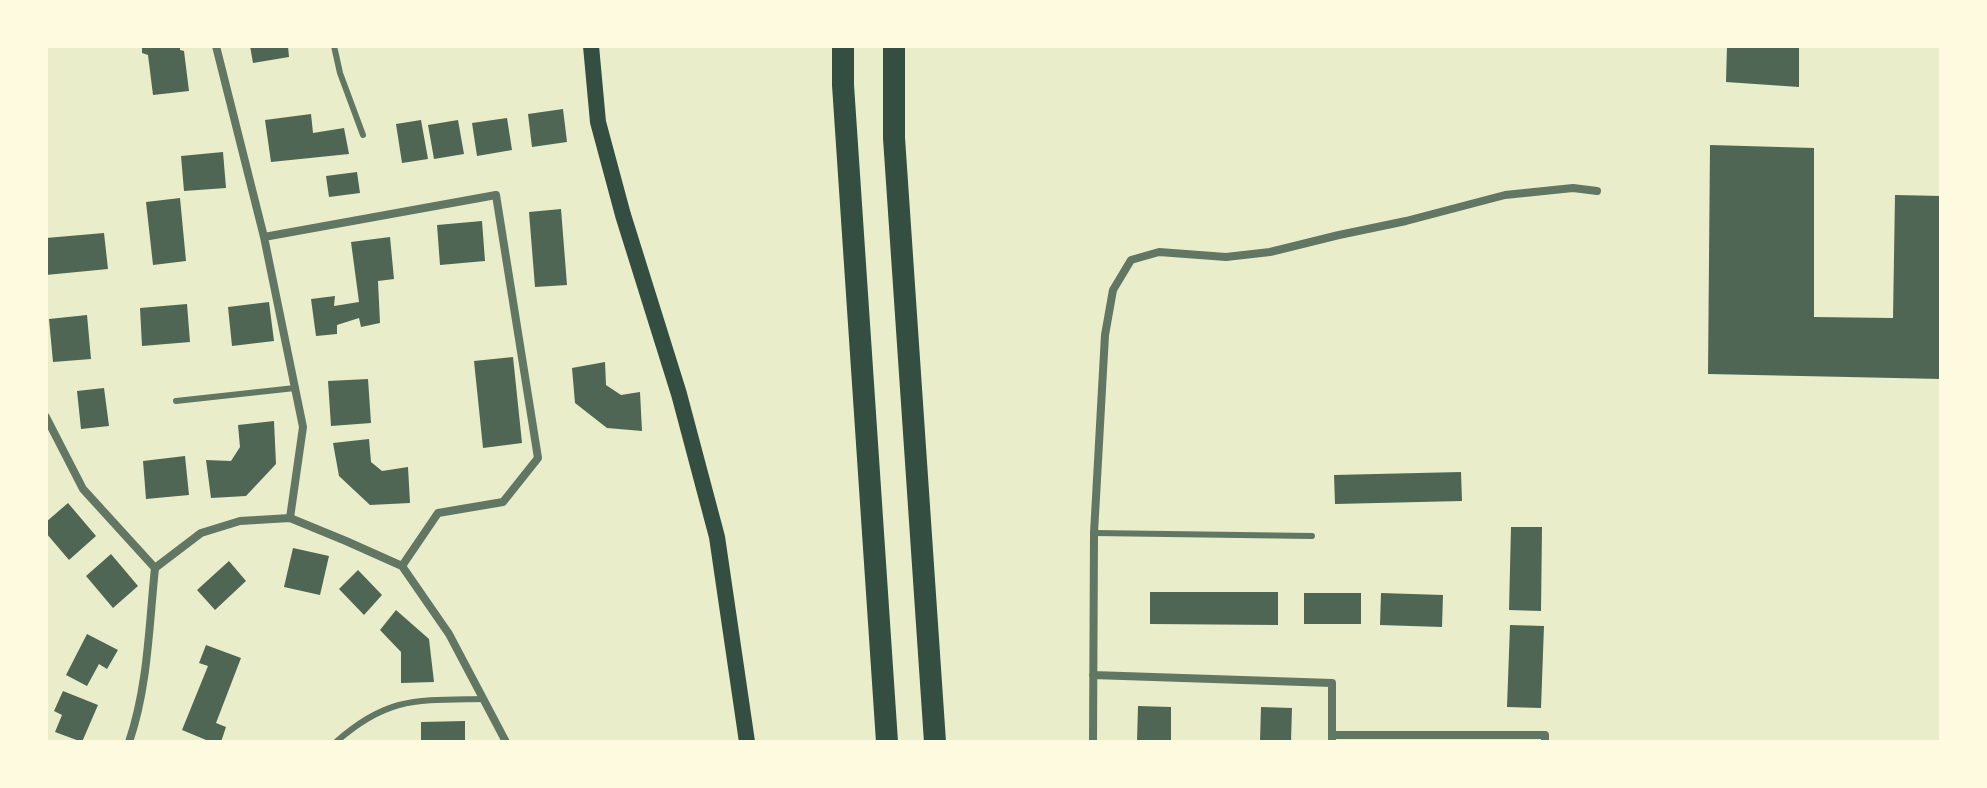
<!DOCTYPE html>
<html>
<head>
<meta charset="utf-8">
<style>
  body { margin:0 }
  #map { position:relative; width:1987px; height:788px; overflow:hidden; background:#e9edc9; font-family:Manrope,sans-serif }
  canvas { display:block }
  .frame { position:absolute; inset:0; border:48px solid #fefae0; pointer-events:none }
</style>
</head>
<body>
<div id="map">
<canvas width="1987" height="788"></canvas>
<div class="frame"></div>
</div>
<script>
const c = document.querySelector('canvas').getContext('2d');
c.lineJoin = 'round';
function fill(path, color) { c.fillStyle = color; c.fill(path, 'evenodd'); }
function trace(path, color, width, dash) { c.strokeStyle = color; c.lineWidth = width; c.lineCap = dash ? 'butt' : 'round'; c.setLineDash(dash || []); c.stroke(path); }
const building = new Path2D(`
  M 142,46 L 180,46 L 180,50 L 184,51 L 189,91 L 153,95 L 148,55 L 142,53 Z
  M 250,46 L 288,46 L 289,57 L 253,63 Z
  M 1727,46 L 1799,46 L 1799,87 L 1726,82 Z
  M 563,109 L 567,142 L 532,147 L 528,114 Z
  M 311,114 L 313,133 L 344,128 L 349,154 L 271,162 L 265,120 Z
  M 507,118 L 512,150 L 477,156 L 472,123 Z
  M 421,120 L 428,159 L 402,163 L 396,124 Z
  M 458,120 L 464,154 L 434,159 L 428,125 Z
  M 1710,145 L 1814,148 L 1814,317 L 1893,318 L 1895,195 L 1941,196 L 1941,379 L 1708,374 Z
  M 223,152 L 226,188 L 184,191 L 181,156 Z
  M 357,172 L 360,193 L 329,197 L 326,176 Z
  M 180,198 L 186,261 L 153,265 L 146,202 Z
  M 561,209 L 567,285 L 535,287 L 529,212 Z
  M 482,221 L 485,261 L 440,265 L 437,225 Z
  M 104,233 L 108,269 L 46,275 L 46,238 Z
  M 390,237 L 394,279 L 378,281 L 380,323 L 361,327 L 359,318 L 337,325 L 337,334 L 316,336 L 311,299 L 335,296 L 334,306 L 359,302 L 351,242 Z
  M 269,302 L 274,341 L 232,346 L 228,307 Z
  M 187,304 L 190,342 L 142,346 L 140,308 Z
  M 87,315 L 91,359 L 53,362 L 49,319 Z
  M 513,357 L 522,443 L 483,448 L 474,361 Z
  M 605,362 L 606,385 L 621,395 L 640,392 L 642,431 L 607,428 L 575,403 L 572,368 Z
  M 368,379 L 371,423 L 331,426 L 328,381 Z
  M 104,388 L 109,426 L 81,429 L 77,391 Z
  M 274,421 L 276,464 L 246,496 L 211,498 L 206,460 L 231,461 L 240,447 L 238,425 Z
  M 369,439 L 371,462 L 382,471 L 408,467 L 410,503 L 370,505 L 339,476 L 333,443 Z
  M 185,456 L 189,495 L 146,499 L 143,461 Z
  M 1461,472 L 1462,501 L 1335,504 L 1334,475 Z
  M 68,503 L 96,536 L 69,560 L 46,533 L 46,522 Z
  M 1511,527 L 1542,527 L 1541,611 L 1509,610 Z
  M 293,548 L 329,556 L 320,595 L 284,587 Z
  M 111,554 L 138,586 L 113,608 L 86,576 Z
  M 229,561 L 246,581 L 215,610 L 197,590 Z
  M 358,570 L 382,595 L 364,615 L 339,589 Z
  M 1150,592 L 1278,592 L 1278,625 L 1150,624 Z
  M 1304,593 L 1361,593 L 1361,624 L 1304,624 Z
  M 1381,593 L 1443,595 L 1442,627 L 1380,625 Z
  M 396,610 L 429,639 L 434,682 L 401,683 L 401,652 L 380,630 Z
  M 1510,625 L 1544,626 L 1541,708 L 1507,707 Z
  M 87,634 L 118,650 L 107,669 L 99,664 L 87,686 L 66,675 Z
  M 206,645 L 241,658 L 216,723 L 226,727 L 221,742 L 211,742 L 182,730 L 208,666 L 199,663 Z
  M 63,691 L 98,705 L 82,742 L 55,732 L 62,715 L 54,711 Z
  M 1138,706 L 1171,707 L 1171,742 L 1137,742 Z
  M 1261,707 L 1292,708 L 1291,742 L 1260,742 Z
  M 465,721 L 465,742 L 421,742 L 421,722 Z`);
const service = new Path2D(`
  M 334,46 L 340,73 L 363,135
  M 176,401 L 295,388
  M 1094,533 L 1312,536
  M 336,742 C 388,696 418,700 483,699`);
const minor = new Path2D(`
  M 216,46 L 264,237 L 303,427 L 290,518
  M 264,237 L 496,195 L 538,458 L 503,502 L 438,513 L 402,566
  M 46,417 L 83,489 L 155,568 C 149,625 148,687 129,742
  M 155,568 L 201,533 L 240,521 L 290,518 L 346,541 L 402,566 L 449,634 L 506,742
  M 1093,675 L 1332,683 L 1332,742
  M 1332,735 L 1545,735 L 1545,742
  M 1093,742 L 1094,533 L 1105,335 L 1113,290 L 1131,260 L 1159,252 L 1226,257 L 1270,252 L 1339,235 L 1406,221 L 1505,195 L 1573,188 L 1597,191`);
const secondary = new Path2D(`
  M 591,46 L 598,122 L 623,215 L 679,394 L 717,537 L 747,742`);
const trunk = new Path2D(`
  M 843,46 L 843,85 L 887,742
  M 894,46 L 894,138 L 935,742`);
fill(building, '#4f6655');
trace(service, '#617663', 6);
trace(minor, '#617663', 8);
trace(secondary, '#344e41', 16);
trace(trunk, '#344e41', 22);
</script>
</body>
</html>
